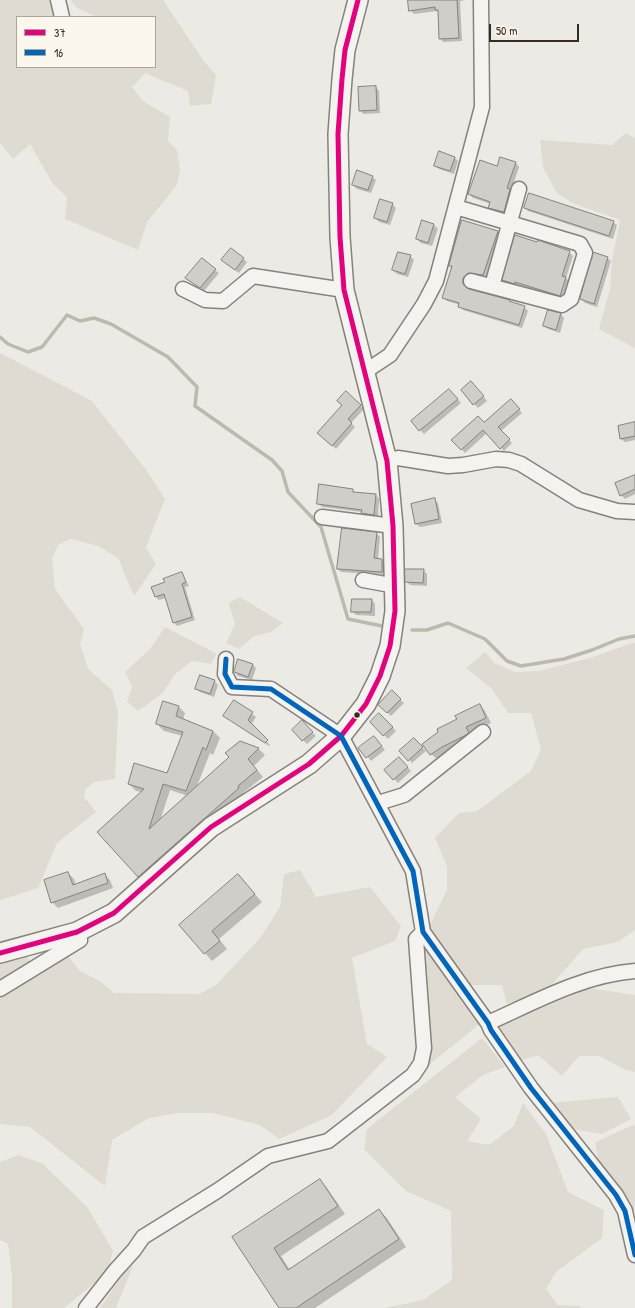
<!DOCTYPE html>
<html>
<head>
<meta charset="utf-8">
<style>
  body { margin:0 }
  #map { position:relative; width:635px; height:1308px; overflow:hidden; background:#eceae4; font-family:"Patrick Hand",sans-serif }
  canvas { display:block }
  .legend { position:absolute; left:16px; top:16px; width:140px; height:52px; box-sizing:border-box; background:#fbf7ec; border:1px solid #aea59a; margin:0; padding:5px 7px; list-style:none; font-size:12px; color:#3b2a1e }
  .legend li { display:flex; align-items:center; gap:8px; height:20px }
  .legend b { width:20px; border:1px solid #aea59a }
  .scale { position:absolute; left:489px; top:24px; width:90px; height:18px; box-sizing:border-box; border:2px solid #3b2a1e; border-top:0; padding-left:5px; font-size:12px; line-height:14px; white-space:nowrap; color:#3b2a1e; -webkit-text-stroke:3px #fbf7ec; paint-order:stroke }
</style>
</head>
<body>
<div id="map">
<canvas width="635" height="1308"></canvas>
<ul class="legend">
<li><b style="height:5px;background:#e5007d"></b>37</li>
<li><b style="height:5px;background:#0065bd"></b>16</li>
</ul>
<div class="scale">50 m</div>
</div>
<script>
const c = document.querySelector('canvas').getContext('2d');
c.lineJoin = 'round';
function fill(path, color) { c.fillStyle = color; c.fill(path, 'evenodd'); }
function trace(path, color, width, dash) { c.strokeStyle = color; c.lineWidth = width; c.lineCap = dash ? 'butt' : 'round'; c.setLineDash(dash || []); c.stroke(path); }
const built = new Path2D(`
  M 0,0 L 49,0 L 54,17 L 17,17 L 17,67 L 155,67 L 155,17 L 97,17 L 77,8 L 71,0 L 163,0 L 203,60 L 216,75 L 211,104 L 190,106 L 188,91 L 145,73 L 132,87 L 143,101 L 170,117 L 168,141 L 177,150 L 180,170 L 177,185 L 147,222 L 138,250 L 65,219 L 67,197 L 53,184 L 30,144 L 13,159 L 0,143 Z
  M 626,133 L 635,138 L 635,348 L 599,329 L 610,289 L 612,261 L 620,220 L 572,203 L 556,192 L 543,167 L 540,140 L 612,145 Z
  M 0,353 L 92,401 L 147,471 L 165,499 L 146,547 L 156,564 L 134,596 L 118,558 L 98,546 L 71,539 L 58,545 L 52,558 L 55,589 L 84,629 L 80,644 L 88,669 L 112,690 L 118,712 L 115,779 L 94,782 L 85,790 L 84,797 L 96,812 L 57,843 L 38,888 L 0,900 Z
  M 240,597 L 283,623 L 271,632 L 254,636 L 239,649 L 226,643 L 235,624 L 229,603 Z
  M 165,627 L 217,654 L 211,664 L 192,661 L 174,675 L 163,693 L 138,711 L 127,702 L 132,686 L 125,672 L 150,649 Z
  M 632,643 L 635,643 L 635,930 L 618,942 L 583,949 L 546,991 L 507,1004 L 502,985 L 471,985 L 429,927 L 447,890 L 447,866 L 435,838 L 459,813 L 477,811 L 531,771 L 541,749 L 531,713 L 508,713 L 491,688 L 466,668 L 485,652 L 494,663 L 515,672 L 539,671 L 590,658 Z
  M 300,870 L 316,897 L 370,887 L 401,926 L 395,941 L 352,958 L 367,1044 L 387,1057 L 332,1115 L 279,1139 L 260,1125 L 213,1113 L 177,1113 L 149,1118 L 112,1140 L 105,1186 L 30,1127 L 0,1124 L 0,994 L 67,955 L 80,971 L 100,981 L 114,993 L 199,994 L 216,985 L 261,937 L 280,907 L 284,874 Z
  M 427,947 L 481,1023 L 425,1068 L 431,1042 L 421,952 Z
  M 28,955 L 30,965 L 0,984 L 0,962 Z
  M 589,988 L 635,995 L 635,1072 L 626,1070 L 599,1056 L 579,1056 L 562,1076 L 538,1055 L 519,1061 L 495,1028 Z
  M 482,1038 L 505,1067 L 483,1075 L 455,1097 L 481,1119 L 467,1141 L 489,1145 L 514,1126 L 523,1103 L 546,1134 L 568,1192 L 604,1210 L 602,1238 L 555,1273 L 546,1289 L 558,1305 L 580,1306 L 580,1308 L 384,1308 L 423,1300 L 452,1280 L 451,1211 L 406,1191 L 364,1149 L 367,1129 Z
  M 618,1097 L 631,1119 L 602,1134 L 572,1129 L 549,1103 Z
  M 633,1125 L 635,1126 L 635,1210 L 630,1210 L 617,1183 L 598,1161 L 595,1142 Z
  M 18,1155 L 42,1163 L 88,1208 L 113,1251 L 107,1273 L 64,1308 L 12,1308 L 12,1275 L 8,1244 L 0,1240 L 0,1162 Z
  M 133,1266 L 116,1308 L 100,1308 L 125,1272 Z`);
const shadow = new Path2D(`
  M 409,0 L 466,0 L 460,1 L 462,41 L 443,42 L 440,38 L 439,13 L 437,11 L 414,14 L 410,10 Z
  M 376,87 L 379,91 L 380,113 L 363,114 L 360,110 Z
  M 454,157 L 458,161 L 454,174 L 439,169 L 435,166 Z
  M 501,158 L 516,163 L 519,167 L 511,191 L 513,194 L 507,215 L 493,211 L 489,207 L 491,204 L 473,198 L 469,194 L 498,167 Z
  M 372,177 L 376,180 L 371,193 L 357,189 L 353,185 Z
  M 392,204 L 396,208 L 390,225 L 379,222 L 375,218 Z
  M 525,208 L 613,222 L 617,225 L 613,239 L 528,211 Z
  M 463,221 L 498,232 L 502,236 L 487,279 L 468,279 L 466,287 L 469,290 L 509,301 L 524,307 L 528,311 L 522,328 L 463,310 L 460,305 L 447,301 L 443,298 L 452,268 L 450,265 Z
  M 423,222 L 434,225 L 438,229 L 432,246 L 421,243 L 417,239 Z
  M 569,252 L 573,256 L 566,278 L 569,281 L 563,299 L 519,285 L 519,287 L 507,284 L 503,280 Z
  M 410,256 L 414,260 L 408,277 L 397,274 L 393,270 Z
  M 607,258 L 611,261 L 597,307 L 585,303 L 581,299 Z
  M 243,259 L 247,262 L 239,273 L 226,264 Z
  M 215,270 L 219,273 L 204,291 L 186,278 Z
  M 549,311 L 561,314 L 564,318 L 560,333 L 548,329 L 545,326 Z
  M 475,386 L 487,401 L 478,408 L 474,404 Z
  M 346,393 L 364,409 L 351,423 L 355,427 L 336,449 L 319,433 L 343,405 Z
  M 453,394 L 461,403 L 424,434 L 412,421 Z
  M 514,404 L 522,413 L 501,431 L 512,443 L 504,451 L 487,433 L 465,453 L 453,440 L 484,424 Z
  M 635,423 L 635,440 L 625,442 L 621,439 Z
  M 635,479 L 635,494 L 625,499 L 621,495 Z
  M 353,490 L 356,494 L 376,495 L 379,499 L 378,518 L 366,517 L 362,512 L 322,507 L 318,503 Z
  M 434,499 L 438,503 L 442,523 L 420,527 L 416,524 Z
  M 376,533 L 380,537 L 378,560 L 382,560 L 386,563 L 385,575 L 341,572 L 338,569 L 338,557 Z
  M 423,570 L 427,574 L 427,586 L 410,585 L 406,581 Z
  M 182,573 L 189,586 L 185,587 L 195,620 L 177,626 L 174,622 L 166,598 L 159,600 L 156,597 L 153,588 L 166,582 Z
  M 372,600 L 375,604 L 375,616 L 356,615 L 352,611 Z
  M 252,664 L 256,668 L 252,680 L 238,676 L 235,672 Z
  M 214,681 L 218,685 L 214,697 L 200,692 L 197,688 Z
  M 392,691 L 404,703 L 391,716 L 379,704 Z
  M 235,701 L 256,717 L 251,725 L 270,745 L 269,746 L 225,716 Z
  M 480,705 L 485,711 L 491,723 L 471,733 L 471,740 L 447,752 L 437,759 L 431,754 L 458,719 Z
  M 179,707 L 185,713 L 183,720 L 213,731 L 220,738 L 213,755 L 210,753 L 196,789 L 230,758 L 240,742 L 259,749 L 265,755 L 254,766 L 263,777 L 243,793 L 245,795 L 145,883 L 138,877 L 142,792 L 136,791 L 129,784 L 168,774 L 183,736 L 164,731 L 157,724 ZM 170,790 L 188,796 L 160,821 Z
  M 379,714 L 396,731 L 388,739 L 371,722 Z
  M 302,722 L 316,736 L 307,744 L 293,730 Z
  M 414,739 L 426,751 L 412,763 L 401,751 Z
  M 378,741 L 385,750 L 371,761 L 360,748 Z
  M 399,758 L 411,771 L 398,783 L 386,770 Z
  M 68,873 L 74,879 L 76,885 L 105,875 L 110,880 L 113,888 L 58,908 L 52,902 Z
  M 245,883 L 262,902 L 219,939 L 227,949 L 212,961 L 180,925 Z
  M 320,1180 L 327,1188 L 345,1214 L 281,1256 L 290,1270 L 379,1210 L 387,1218 L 406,1247 L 315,1308 L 280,1308 L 233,1238 Z`);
const stream = new Path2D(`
  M 0,337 L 8,344 L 28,352 L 42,347 L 67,315 L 80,321 L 94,318 L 111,324 L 168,357 L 197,387 L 195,406 L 272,460 L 282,471 L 288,492 L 321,527 L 348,619 L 382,626
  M 412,630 L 427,630 L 448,623 L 485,639 L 507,661 L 521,666 L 564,659 L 592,650 L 619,639 L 635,636`);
const building = new Path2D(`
  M 408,0 L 457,0 L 459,38 L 439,39 L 438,10 L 435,10 L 435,7 L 409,11 Z
  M 376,86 L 377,110 L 359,111 L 358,87 Z
  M 439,151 L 455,157 L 450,171 L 434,166 Z
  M 500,157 L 516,162 L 507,188 L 510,189 L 504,212 L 488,208 L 490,202 L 468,194 L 480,160 L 497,166 Z
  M 357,170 L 373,176 L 368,190 L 352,185 Z
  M 529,193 L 614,221 L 609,236 L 524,208 Z
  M 380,199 L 393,203 L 387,222 L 374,218 Z
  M 422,220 L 434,224 L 428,243 L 416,239 Z
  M 462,220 L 498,231 L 483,275 L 468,273 L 463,278 L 463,284 L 469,289 L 510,300 L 509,301 L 525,306 L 519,325 L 458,307 L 459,303 L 442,298 L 452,266 L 449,266 Z
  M 515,235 L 537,242 L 538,240 L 570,251 L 562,276 L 566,277 L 560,296 L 515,282 L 515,284 L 502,280 Z
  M 231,248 L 244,258 L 235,270 L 221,260 Z
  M 398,252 L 411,255 L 405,274 L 392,270 Z
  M 593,252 L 608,257 L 594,304 L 580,299 Z
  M 202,258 L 216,269 L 200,288 L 185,278 Z
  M 548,310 L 561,313 L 556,330 L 543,326 Z
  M 471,381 L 484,396 L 473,405 L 461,390 Z
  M 449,389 L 458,399 L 419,431 L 411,421 Z
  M 346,391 L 361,405 L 348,419 L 352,423 L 332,446 L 317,433 L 342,405 L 337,401 Z
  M 511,399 L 520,409 L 498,427 L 510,439 L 500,449 L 483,430 L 461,450 L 451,440 L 478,416 L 484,422 Z
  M 635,422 L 635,436 L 620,439 L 618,426 Z
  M 635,475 L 635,489 L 620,496 L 615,483 Z
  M 319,484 L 353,489 L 353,492 L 376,494 L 374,515 L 361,513 L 362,510 L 317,504 Z
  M 435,498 L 439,519 L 415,524 L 411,504 Z
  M 342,528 L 377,532 L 374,558 L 382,559 L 382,572 L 337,569 Z
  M 405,569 L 424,569 L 423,583 L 405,582 Z
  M 182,572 L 186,582 L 182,584 L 192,617 L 173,623 L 164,594 L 155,597 L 151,587 L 165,582 L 163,579 Z
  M 352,599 L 372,599 L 371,612 L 351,612 Z
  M 238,659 L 253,664 L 248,677 L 234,672 Z
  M 200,675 L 215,680 L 210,694 L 195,689 Z
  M 392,690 L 401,699 L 387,713 L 378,705 Z
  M 234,700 L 253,712 L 248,720 L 268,740 L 265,743 L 223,716 Z
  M 163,701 L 179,706 L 176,716 L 213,731 L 206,750 L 203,747 L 186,791 L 163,784 L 149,829 L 229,757 L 225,753 L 240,741 L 259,748 L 248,759 L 257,770 L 238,786 L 239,788 L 138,877 L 97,832 L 144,789 L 128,784 L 134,763 L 167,773 L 183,732 L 156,724 Z
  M 480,704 L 486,718 L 466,727 L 469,733 L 466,735 L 442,747 L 430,755 L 422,744 L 438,732 L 437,729 L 457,719 L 455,716 Z
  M 379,713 L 393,727 L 383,736 L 370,722 Z
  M 302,720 L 313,732 L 302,741 L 292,730 Z
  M 374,736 L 382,746 L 366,758 L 358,748 Z
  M 414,738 L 423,747 L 408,761 L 399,751 Z
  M 399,757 L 408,767 L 393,780 L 384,770 Z
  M 68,872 L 73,885 L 105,873 L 108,883 L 51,903 L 44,880 Z
  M 238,874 L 255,894 L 212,931 L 220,941 L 204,954 L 179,925 Z
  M 320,1179 L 338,1206 L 274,1248 L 288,1270 L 379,1209 L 399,1239 L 296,1308 L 279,1308 L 232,1237 Z`);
const street = new Path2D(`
  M 58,0 L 62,17
  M 456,207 L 580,244 L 585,253 L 571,299 L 562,305 L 471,281
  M 492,286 L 519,189
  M 183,289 L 205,300 L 223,301 L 253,276 L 344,290
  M 366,371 L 390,355 L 424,304 L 436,281 L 482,107 L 481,0
  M 387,461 L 398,458 L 448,466 L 463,465 L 496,459 L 509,460 L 521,464 L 579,500 L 617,511 L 635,512
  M 322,517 L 393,526
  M 363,580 L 396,586
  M 226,659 L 225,674 L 232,687 L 271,689 L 341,736 L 413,871 L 423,932 L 488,1023 L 491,1030 L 531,1088 L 616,1195 L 625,1211 L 635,1255
  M 378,803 L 404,795 L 483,732
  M 0,989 L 80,940 L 77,932
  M 488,1023 C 535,1002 583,975 635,971
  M 86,1308 L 115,1271 L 134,1250 L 143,1237 L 217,1191 L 268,1156 L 328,1141 L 413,1075 L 421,1063 L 424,1048 L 416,939 L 423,932`);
const secondary = new Path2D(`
  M 0,953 L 77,932 L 114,913 L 211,827 L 309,764 L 341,736 L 366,704 L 380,676 L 390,646 L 395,611 L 393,526 L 387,461 L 344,290 L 340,237 L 338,134 L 342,79 L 345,50 L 358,0`);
const bus1 = new Path2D(`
  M 0,953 L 77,932 L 114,913 L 211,827 L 309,764 L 341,736 L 366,704 L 380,676 L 390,646 L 395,611 L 393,526 L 387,461 L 344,290 L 340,237 L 338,134 L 342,79 L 345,50 L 358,0`);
const bus2 = new Path2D(`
  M 226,659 L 225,674 L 232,687 L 271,689 L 341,736 L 413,871 L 423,932 L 488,1023 L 491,1030 L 531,1088 L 616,1195 L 625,1211 L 635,1255`);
const markers = [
  [357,715,3.5,"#3b2a1e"]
];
fill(built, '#dfdbd2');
fill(shadow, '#0003');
trace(stream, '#bfb8ae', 3.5);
fill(building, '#d0cec9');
trace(building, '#86827c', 1);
trace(street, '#86827c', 17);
trace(secondary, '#86827c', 22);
trace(street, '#f4f3ef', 14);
trace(secondary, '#f4f3ef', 19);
trace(bus1, '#e5007d', 5);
trace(bus2, '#0065bd', 5);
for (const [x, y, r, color] of markers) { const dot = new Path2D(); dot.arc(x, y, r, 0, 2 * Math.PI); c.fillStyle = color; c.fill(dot); trace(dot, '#fbf7ec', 1.5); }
</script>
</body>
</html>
